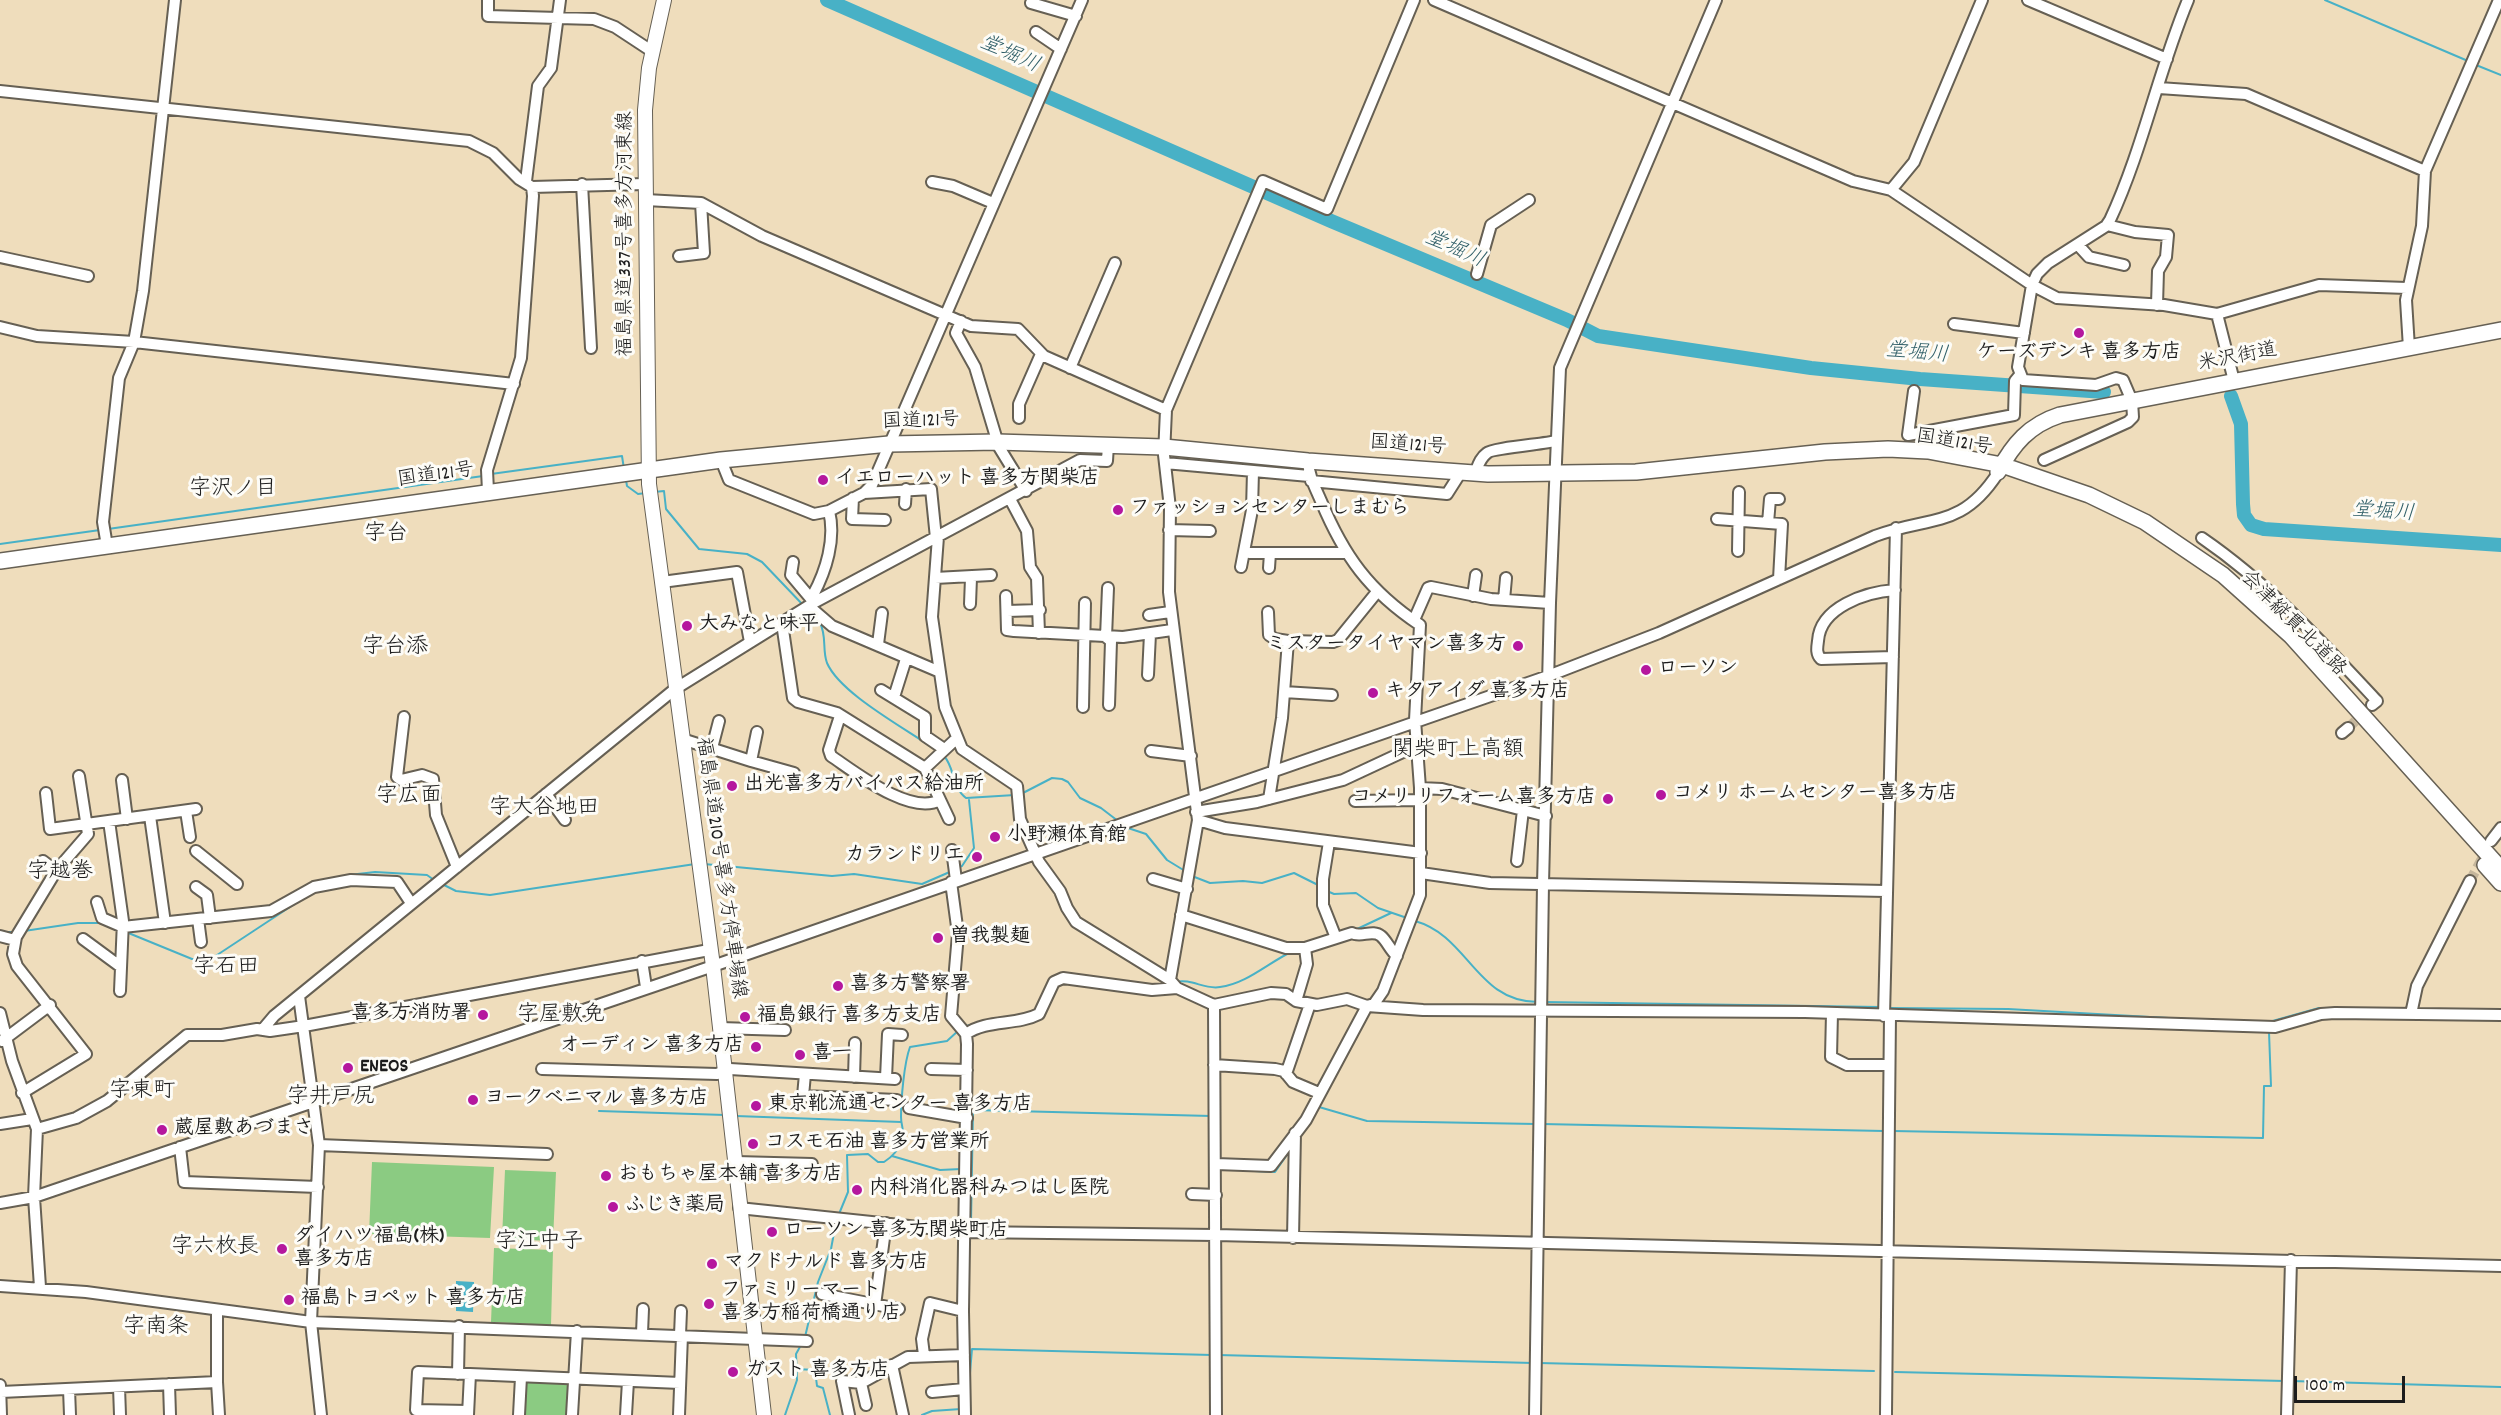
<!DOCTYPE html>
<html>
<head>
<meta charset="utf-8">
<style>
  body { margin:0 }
  #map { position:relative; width:2501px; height:1415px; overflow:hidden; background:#efddbc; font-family:Dekko,sans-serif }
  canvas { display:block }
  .scale { position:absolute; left:2294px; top:1376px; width:111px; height:27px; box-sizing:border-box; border:3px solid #1c1c1c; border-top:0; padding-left:8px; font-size:18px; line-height:21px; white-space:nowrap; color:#1c1c1c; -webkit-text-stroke:4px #fdfcf7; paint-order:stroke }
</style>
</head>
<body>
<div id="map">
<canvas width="2501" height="1415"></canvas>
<div class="scale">100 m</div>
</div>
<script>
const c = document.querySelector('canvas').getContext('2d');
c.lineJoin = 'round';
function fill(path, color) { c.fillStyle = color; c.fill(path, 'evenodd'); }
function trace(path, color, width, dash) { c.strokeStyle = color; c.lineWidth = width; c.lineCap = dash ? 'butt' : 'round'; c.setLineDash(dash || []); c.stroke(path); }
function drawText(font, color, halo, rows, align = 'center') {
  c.font = font + ' Dekko,"Klee One",sans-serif'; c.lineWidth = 6; c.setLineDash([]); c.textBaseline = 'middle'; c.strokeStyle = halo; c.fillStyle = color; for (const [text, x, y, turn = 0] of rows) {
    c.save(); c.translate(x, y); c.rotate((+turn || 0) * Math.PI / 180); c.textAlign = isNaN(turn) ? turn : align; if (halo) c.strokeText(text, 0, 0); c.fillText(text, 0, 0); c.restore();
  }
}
const green = new Path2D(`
  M 372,1162 L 494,1167 L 490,1238 L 369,1234 Z
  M 505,1170 L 556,1172 L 553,1241 L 502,1239 Z
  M 494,1248 L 553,1250 L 551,1325 L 491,1322 Z
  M 524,1379 L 569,1381 L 568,1415 L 523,1415 Z`);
const water = new Path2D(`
  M 456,1281 L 474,1282 L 473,1312 L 456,1311 Z`);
const stream = new Path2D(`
  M 2325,0 L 2468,61
  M 2476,65 L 2501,75
  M 491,474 L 622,456 L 624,469
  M 626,480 L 627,486 L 638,494 L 646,493
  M 654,492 L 664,491 L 666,509 L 699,549 L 747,554 L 762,562 L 804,606
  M 108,529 L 483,476
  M 0,544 L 100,530
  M 820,623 C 827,636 822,650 827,663 C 841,695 909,730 937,751
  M 944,756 C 955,768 952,788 966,798 L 1015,795
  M 1021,794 L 1052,778 L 1062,779 L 1068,782 L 1080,798 L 1101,808 L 1118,821
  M 1125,827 L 1146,834 L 1167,860 L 1185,871
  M 704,864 L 832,876 L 854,874 L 922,884 L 952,871
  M 957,868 L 962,866 L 974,848 L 969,800
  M 349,875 L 375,872 L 427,875 L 434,880
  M 1192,876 L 1210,883 L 1243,881 L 1262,883 L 1294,873 L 1320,886
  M 442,884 L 456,891 L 490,895 L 695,864
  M 1327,891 L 1334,894 L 1356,893 L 1378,908 L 1407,918
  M 1415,921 C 1469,936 1476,1002 1538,1002
  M 1355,930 L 1391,913
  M 24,931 L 78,923 L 101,923
  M 3,932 L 15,932
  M 126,932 L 192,959 L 211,959 L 296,903
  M 1052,978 L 1063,974
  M 1175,982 C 1192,978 1204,990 1220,987 C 1246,984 1268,963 1291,952
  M 1544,1002 L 1880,1007
  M 1889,1008 L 2008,1009 L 2204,1020
  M 2269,1022 L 2319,1008 L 2408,1009
  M 963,1027 L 978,1023
  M 1317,1109 L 1319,1107 L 1367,1121 L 1536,1124
  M 599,1111 L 725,1115
  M 736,1116 L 901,1122
  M 1542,1124 L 1884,1131
  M 1893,1131 L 2263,1138 L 2264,1086 L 2271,1086 L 2269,1032
  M 892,1156 L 940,1170 L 961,1169
  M 1255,1171 L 1275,1172 L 1291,1149
  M 839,1214 L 848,1192 L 847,1155 L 868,1154 L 878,1162 L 884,1162 C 892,1157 899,1149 902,1140 C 905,1131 901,1126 901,1117 C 901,1100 904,1063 910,1047 L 947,1041 L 959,1030
  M 971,1222 L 973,1110 L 1211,1116
  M 805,1337 L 818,1282 L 831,1249 L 836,1222
  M 1218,1355 L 1533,1363
  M 1539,1363 L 1874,1371
  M 796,1369 L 815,1370 L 817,1386 L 823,1388 L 830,1415
  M 1895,1372 L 2285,1381
  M 2291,1381 L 2501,1387
  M 968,1397 L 972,1349 L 1212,1355
  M 785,1415 L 797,1380 L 796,1354 L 801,1345
  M 922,1415 L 932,1411 L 961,1409`);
const river = new Path2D(`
  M 827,0 L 1331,221 L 1567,320 L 1598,336 L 1811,368 L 1920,379 L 2104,392
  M 2231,396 L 2241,424 L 2243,504 L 2244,515 L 2251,525 L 2264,529 L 2501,545`);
const minorTunnel = new Path2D(`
  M 2348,728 L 2372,705
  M 2470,881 L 2484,855`);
const minor = new Path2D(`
  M 488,0 L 488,16 L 594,19 L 615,27 L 653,52
  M 1434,0 L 1853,181 L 1891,190 L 2032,285 L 2057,298 L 2164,305 L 2217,314 L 2319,285 L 2407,288
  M 2028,0 L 2167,59
  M 1031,3 L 1076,16
  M 1036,32 L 1061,49
  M 2159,88 L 2246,94 L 2425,171
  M 0,91 L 469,141 L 493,153 L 519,179 L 532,187 L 533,196 L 521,358 L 487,470 L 488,491
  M 526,181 L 538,86 L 551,68 L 560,0
  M 932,182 L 953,186 L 993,203
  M 582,184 L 591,348
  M 532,187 L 645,184
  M 1891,190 L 1914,162 L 1982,0
  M 646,200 L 701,203 L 762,236 L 971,326 L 1018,329 L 1044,356 L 1166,410
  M 2107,225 L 2135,232 L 2168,235 L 2166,257 L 2158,271 L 2157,305
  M 2078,245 L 2089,257 L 2124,265
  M 679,256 L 704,253 L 701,203
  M 0,257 L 88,276
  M 1477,274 L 1491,225 L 1529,200
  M 2217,314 L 2234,381
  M 961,321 L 956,333 L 975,367 L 999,447 L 1026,491
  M 1954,324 L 2024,333
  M 0,327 L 37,336 L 134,342 L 514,384
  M 2409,348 L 2406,300 L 2422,226 L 2425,171 L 2499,0
  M 1070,368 L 1115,263
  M 1914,391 L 1908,435 L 2014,415 L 2015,381 L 2020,375
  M 1019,418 L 1019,404 L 1041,354
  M 721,460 L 729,480 L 814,514 L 829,511 L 864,493 L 872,485 L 1082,0
  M 2044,460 L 2128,422 L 2133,417 L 2132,401 L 2123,380 L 2116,378 L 2096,385 L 2023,380 L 2018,367 L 2032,285 L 2037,274 L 2048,263 L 2106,226 L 2110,220 C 2143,149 2158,72 2188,0
  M 1165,463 L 1309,476
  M 1475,473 C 1478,466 1480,458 1487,453 C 1492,448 1544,444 1556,441
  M 1311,481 L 1447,494 L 1461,472
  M 864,493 L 931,489 L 936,538
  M 853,498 L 852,519 L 885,520
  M 1010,499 L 1027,531 L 1030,567 L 1037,578 L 1039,633
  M 905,504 L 906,489
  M 1717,519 L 1782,524 L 1779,579
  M 1768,523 L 1770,499 L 1779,499
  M 1169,530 L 1210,531
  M 938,537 L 932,617 L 945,707 L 962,749 L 1017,786 L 1020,819 L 1027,835 L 1039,862 L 1060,891 L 1067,908 L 1076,922 L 1170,980 L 1177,988 L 1214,1005 L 1271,993 L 1286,994 L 1296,1001 L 1317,1005 L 1347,999 L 1367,1006 L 1423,1010 L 1805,1012 L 2275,1027 L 2321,1014 L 2335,1013 L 2501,1015
  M 2202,538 C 2269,584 2322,642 2377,701 L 2372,705
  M 107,546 L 103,522 L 119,378 L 134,342 L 143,291 L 175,0
  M 1738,551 L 1739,492
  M 1249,553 L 1345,553
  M 793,562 L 791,575 L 812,600
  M 1241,567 L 1252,510 L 1253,471
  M 1269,568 L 1270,553
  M 935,578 L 991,575
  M 662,582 L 737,572 L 750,642
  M 1108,588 L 1106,637 L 1111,641 L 1109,705
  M 1006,596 L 1007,630 L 1014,631 L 1123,637 L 1172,630
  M 1473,596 L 1476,575
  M 1504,600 L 1506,578
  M 815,602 L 812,600 L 813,595 C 826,571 836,539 829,511
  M 970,604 L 971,578
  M 810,607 L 832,626 L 940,672
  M 1007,611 L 1040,610
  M 1268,612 L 1269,635 L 1275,639 L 1288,641
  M 1149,615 L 1170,612
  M 1414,620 L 1428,588 L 1431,587 L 1491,599 L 1550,603
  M 782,623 L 793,698 L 798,702 L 837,713 L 925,768 L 956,739
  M 878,644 L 882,613
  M 1893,657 L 1821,659 C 1816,654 1817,648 1818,641 C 1820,607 1866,592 1895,590
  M 1148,675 L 1150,634
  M 881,690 L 925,717 L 925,736 L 944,749
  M 1284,692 L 1332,695
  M 894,697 L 906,659
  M 1083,707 L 1085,603
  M 840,716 L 829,750 L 831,756 C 855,772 910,816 940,800
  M 404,717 L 397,777 L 401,780 L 422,775 L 433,779 L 436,815 L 457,867
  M 2342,733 L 2348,728
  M 682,739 L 751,761 L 757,732
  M 712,748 L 719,721
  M 1151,751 L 1191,756
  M 751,761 L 794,773
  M 925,768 L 949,819
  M 122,780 L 127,819
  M 1420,788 L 1442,789 L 1546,816
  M 46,793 L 50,829 L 196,809
  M 546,794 L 565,820
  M 1269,799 L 1282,718 L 1288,641 L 1333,642 L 1338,640 L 1377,592
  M 1355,801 L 1419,800
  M 186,811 L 190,837
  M 1196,812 L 1257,802 L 1343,780 L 1418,745
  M 150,816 L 165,923
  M 1198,820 L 1225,828 L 1421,853
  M 109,821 L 123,921 L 120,991
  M 2491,841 L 2501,828
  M 1329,842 L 1323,879 L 1323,905 L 1336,938
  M 952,850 L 956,880
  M 196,851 L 237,884
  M 43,861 L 56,871
  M 1517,861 L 1523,810
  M 1421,873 L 1490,883 L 1886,891
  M 1153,879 L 1187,889
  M 951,882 L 958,934 L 951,1016 L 966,1034 L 967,1044 L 963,1311 L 965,1415
  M 196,887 L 207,895 L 210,918
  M 97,902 L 102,918 L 123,927 L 271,911 L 314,887 L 351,880 L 397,882 L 411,903
  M 1181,915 L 1286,948 L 1305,948 L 1352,933 C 1360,938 1373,929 1381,936 C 1387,941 1390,950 1397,956
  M 198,919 L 201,942
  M 0,936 L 15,940
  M 83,939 L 121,967
  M 642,961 L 646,987
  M 1170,980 L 1198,820 L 1169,592 L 1170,508 L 1164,455 L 1166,410 L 1263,181 L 1327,209 L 1414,0
  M 299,996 L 319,1145 L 311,1322 L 321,1415
  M 1296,1001 L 1307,964 L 1305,948
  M 1214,1005 L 1216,1415
  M 0,1013 L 12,1061 L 37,1129 L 34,1197 L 40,1287
  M 1832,1013 L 1831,1057 L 1847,1065 L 1889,1065
  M 2411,1014 L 2417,986 L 2470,881
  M 1884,1016 L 1896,528
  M 720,1028 L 785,1030
  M 263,1029 L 274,1016 L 675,689 L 815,602 L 1080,460 L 1107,461 L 1108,445
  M 966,1034 C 987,1019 1016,1026 1039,1014 L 1054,982 L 1063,978 L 1152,990 L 1177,988
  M 2,1041 L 50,1005
  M 1214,1065 L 1275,1069 L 1284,1071 L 1293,1082 L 1319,1093
  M 542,1069 L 717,1074 L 730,1069 L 895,1079
  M 931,1069 L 967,1070
  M 805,1074 L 803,1096 L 897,1100
  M 1286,1074 L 1310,1004
  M 854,1077 L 855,1043
  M 886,1078 L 888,1034 L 902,1035
  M 22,1093 L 86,1054 L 17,966 L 13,954 L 16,937 L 56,871 L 88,834 L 79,776
  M 909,1108 L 967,1118
  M 0,1124 L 32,1119
  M 37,1129 L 76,1118 L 107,1101 L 187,1035 L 222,1035 L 257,1029 L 270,1031 L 304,1026 L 709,950
  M 319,1145 L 547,1154
  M 180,1147 L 184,1182 L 318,1187
  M 736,1162 L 812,1164
  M 1216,1164 L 1271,1166 L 1306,1120 L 1367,1006 L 1374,1004 L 1383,991 L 1420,895 L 1420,788 L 1415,720 L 1420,625 C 1369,591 1344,556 1321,501 C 1315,487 1309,477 1308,461
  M 1192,1194 L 1216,1195
  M 0,1203 L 34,1197 L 713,966 L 1548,676 L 1659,633 L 1875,536 C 1930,515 1961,530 1998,473
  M 739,1208 L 966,1232 L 1216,1235 L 2501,1266
  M 1293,1238 L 1295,1133
  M 0,1286 L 86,1292 L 311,1322 L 807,1341
  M 822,1294 L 899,1309
  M 875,1305 L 886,1223
  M 642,1333 L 643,1309
  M 680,1335 L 681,1311
  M 924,1355 L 922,1339 L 930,1303 L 963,1311
  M 892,1365 L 903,1415
  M 458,1374 L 459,1326
  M 217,1382 L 219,1415
  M 861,1383 L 866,1405
  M 169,1384 L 170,1415
  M 0,1385 L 1,1415
  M 119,1387 L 120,1415
  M 69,1389 L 70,1415
  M 1,1392 L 217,1382 L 217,1310
  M 932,1392 L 964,1389
  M 468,1411 L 416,1410 L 418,1372 L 470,1374
  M 468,1415 L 470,1374 L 680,1383
  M 519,1415 L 521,1377
  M 572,1415 L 577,1331
  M 626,1415 L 628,1381
  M 679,1415 L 682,1335
  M 849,1415 L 842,1381 L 861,1383 L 908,1357 L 964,1355
  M 1535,1415 L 1543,884 L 1550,603 L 1560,368 L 1716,0
  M 1886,1415 L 1890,1016
  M 2287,1415 L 2291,1260`);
const major = new Path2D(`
  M 664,0 L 649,68 L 645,110 L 649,484 L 713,966 L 764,1415`);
const highway = new Path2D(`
  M 1998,472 C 2013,444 2029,425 2060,415 L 2501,330
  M 0,561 L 721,460 L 889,444 L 997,442 L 1164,447 L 1308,461 L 1488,474 L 1636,472 L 1825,452 L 1888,449 L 1928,451 L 2002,465 L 2089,495 L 2145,522 L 2223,575 L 2291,636 L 2501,869
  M 2485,865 L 2501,883`);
const markers = [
  [2079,333,6,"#b5179e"],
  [823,480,6,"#b5179e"],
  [1118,510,6,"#b5179e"],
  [687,626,6,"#b5179e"],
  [1518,646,6,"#b5179e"],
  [1646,670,6,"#b5179e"],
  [1373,693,6,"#b5179e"],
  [732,786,6,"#b5179e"],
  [1661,795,6,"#b5179e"],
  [1608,799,6,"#b5179e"],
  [995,837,6,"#b5179e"],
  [977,857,6,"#b5179e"],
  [938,938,6,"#b5179e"],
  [838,986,6,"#b5179e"],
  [483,1015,6,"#b5179e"],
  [745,1017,6,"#b5179e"],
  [756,1047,6,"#b5179e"],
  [800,1055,6,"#b5179e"],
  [348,1068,6,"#b5179e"],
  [473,1100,6,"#b5179e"],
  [756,1106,6,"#b5179e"],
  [162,1130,6,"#b5179e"],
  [753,1144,6,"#b5179e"],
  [606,1176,6,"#b5179e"],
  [857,1190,6,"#b5179e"],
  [613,1207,6,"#b5179e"],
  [772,1232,6,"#b5179e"],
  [282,1249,6,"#b5179e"],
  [712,1264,6,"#b5179e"],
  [289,1300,6,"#b5179e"],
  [709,1304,6,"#b5179e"],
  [733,1372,6,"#b5179e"]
];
const streetNames = [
  ["福島県道337号喜多方河東線",627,234,-90],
  ["米沢街道",2238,359,-11],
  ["国道121号",921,423,-2],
  ["国道121号",1954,444,9],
  ["国道121号",1408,447,4],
  ["国道121号",436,477,-8],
  ["会津縦貫北道路",2292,625,45],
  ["福島県道210号喜多方停車場線",719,868,82]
];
const poiNames = [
  ["ケーズデンキ 喜多方店",2079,354,"center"],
  ["イエローハット 喜多方関柴店",835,480],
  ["ファッションセンターしまむら",1130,510],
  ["大みなと味平",699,626],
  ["ミスタータイヤマン喜多方",1506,646,"right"],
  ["ローソン",1658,670],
  ["キタアイダ 喜多方店",1385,693],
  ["出光喜多方バイパス給油所",744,786],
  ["コメリ ホームセンター喜多方店",1673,795],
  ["コメリ リフォーム喜多方店",1596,799,"right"],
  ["小野瀬体育館",1007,837],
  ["カランドリエ",965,857,"right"],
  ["曽我製麺",950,938],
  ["喜多方警察署",850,986],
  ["喜多方消防署",471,1015,"right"],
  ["福島銀行 喜多方支店",757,1017],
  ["オーディン 喜多方店",744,1047,"right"],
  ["喜一",812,1055],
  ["ENEOS",360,1068],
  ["ヨークベニマル 喜多方店",485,1100],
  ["東京靴流通センター 喜多方店",768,1106],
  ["蔵屋敷あづまさ",174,1130],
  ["コスモ石油 喜多方営業所",765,1144],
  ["おもちゃ屋本舗 喜多方店",618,1176],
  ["内科消化器科みつはし医院",869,1190],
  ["ふじき薬局",625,1207],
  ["ローソン 喜多方関柴町店",784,1232],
  ["ダイハツ福島(株)",294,1238],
  ["喜多方店",294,1261],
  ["マクドナルド 喜多方店",724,1264],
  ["ファミリーマート",721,1292],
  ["喜多方稲荷橋通り店",721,1315],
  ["福島トヨペット 喜多方店",301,1300],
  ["ガスト 喜多方店",745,1372]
];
const waterNames = [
  ["堂堀川",1009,56,24],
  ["堂堀川",1454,251,24],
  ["堂堀川",1917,355,5],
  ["堂堀川",2383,514,4]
];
const quarterNames = [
  ["字沢ノ目",233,491],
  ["字台",386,536],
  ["字台添",395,649],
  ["関柴町上高額",1458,752],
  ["字広面",409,798],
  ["字大谷地田",544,810],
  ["字越巻",60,874],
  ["字石田",226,969],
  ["字屋敷免",561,1017],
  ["字東町",142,1093],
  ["字井戸尻",331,1099],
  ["字江中子",539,1244],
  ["字六枚長",215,1249],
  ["字南条",156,1329]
];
fill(green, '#8bcb82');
fill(water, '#48b1c6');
trace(stream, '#48b1c6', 2);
trace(river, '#48b1c6', 14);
trace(minorTunnel, '#c5b69c', 10, [10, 5]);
trace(minor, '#666054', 14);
trace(major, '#666054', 16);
trace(highway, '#666054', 18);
trace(minor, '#fff', 10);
trace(major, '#fff', 14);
trace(highway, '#fff', 15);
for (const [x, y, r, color] of markers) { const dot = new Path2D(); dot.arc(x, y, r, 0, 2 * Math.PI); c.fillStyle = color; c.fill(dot); trace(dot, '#fdfcf7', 2); }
drawText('20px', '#1c1c1c', '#fdfcf7', streetNames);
drawText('bold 20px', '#1c1c1c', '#fdfcf7', poiNames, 'left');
drawText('italic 21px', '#305f68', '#fdfcf7', waterNames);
drawText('22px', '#1c1c1c', '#fdfcf7', quarterNames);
</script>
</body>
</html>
